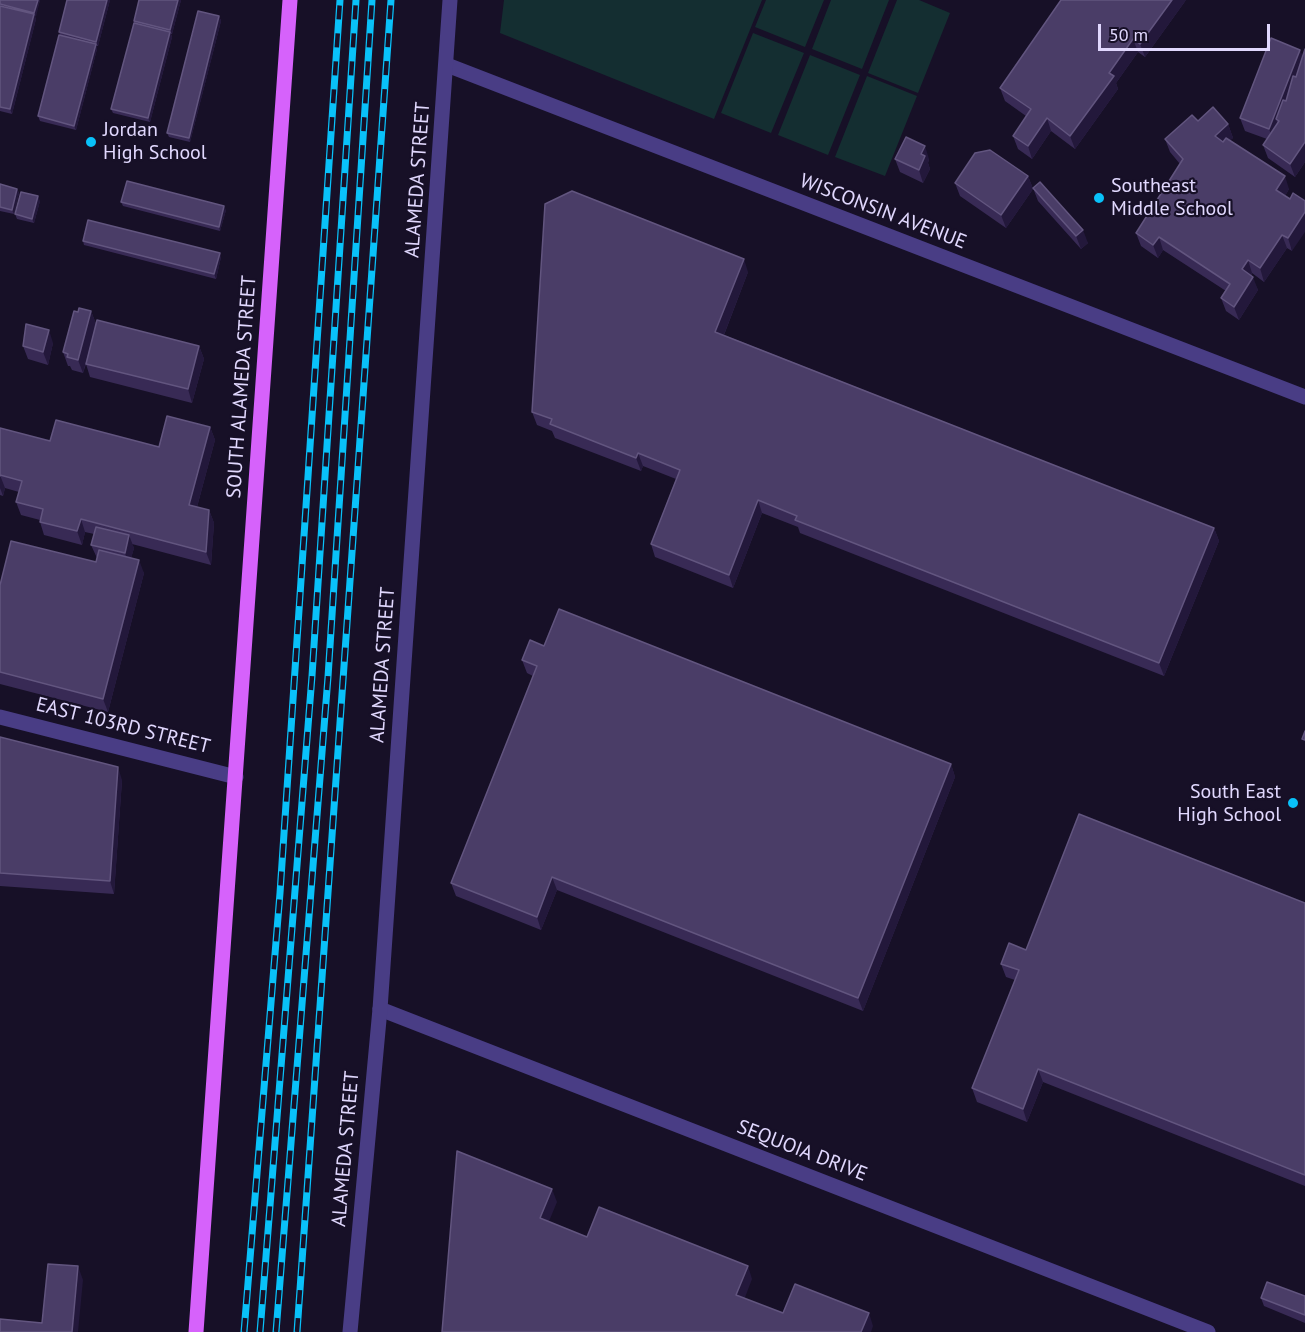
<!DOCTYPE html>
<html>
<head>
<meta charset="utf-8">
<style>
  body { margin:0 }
  #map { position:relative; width:1305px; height:1332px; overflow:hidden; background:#171027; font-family:"PT Sans",sans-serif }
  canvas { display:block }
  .scale { position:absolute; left:1098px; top:24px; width:172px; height:27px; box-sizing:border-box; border:3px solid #e1d8fe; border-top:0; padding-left:8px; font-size:18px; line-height:21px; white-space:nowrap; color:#e1d8fe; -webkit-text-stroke:4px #171027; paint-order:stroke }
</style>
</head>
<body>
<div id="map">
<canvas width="1305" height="1332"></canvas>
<div class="scale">50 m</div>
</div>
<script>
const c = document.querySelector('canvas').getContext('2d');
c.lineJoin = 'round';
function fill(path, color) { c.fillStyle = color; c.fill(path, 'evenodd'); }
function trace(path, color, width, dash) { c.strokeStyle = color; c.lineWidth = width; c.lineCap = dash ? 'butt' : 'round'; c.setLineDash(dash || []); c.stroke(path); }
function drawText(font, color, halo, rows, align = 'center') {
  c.font = font + ' "PT Sans",sans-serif'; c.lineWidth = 4.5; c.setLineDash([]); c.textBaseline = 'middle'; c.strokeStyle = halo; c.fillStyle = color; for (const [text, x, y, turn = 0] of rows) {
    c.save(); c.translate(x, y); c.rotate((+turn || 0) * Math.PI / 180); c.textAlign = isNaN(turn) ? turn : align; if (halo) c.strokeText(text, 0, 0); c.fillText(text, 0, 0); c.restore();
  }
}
const green = new Path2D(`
  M 504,0 L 762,0 L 714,119 L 500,33 Z
  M 766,0 L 824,0 L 805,47 L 755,27 Z
  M 831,0 L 889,0 L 862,69 L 812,49 Z
  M 897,0 L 919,0 L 950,13 L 918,93 L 868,73 Z
  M 753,33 L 804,53 L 771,133 L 721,113 Z
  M 810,55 L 860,75 L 828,155 L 778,135 Z
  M 867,76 L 917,96 L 885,176 L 835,157 Z`);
const minor = new Path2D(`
  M 447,65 L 1305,397
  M 380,1009 L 1208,1332`);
const tertiary = new Path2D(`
  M 0,717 L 236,777
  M 350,1332 L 380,1009 L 450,0`);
const primary = new Path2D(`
  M 196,1332 L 290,0`);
const rail = new Path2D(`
  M 244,1332 L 280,893 L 340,0
  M 260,1332 L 312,676 L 356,0
  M 276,1332 L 328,677 L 372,0
  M 297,1332 L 391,0`);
const wall = new Path2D(`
  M 0,0 L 40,0 L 35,17 L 36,19 L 12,114 L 0,111 Z
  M 67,0 L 110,0 L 98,46 L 96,46 L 97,49 L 76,130 L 40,121 L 38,116 L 60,35 L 59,32 Z
  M 139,0 L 181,0 L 172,34 L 171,34 L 172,37 L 150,122 L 113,113 L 111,109 L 134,23 L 134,21 Z
  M 1186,0 L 1145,57 L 1138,52 L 1116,83 L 1118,89 L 1075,149 L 1051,131 L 1032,159 L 1018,149 L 1013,136 L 1026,116 L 1005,101 L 1000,88 Z
  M 219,16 L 221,21 L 190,142 L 169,137 L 167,133 Z
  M 1305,49 L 1305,162 L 1295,177 L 1268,158 L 1263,145 L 1267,139 L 1245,131 L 1240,118 L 1303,57 Z
  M 1198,121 L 1228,124 L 1233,138 L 1230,140 L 1289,189 L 1285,196 L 1292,251 L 1287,248 L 1264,282 L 1252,273 L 1251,276 L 1258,290 L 1239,320 L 1226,311 L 1221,298 L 1226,291 L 1163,250 L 1158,258 L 1141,246 L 1136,233 L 1180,164 L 1170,152 L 1165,139 Z
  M 895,159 L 929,159 L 928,163 L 930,169 L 923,183 L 900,172 Z
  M 1028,176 L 1033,189 L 1006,228 L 960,196 L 955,183 Z
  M 0,184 L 17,189 L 19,193 L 14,214 L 0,211 Z
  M 1033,188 L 1088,243 L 1081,249 L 1038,201 Z
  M 40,201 L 34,223 L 17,219 L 15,214 Z
  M 121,202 L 226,210 L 220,231 L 123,206 Z
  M 83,241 L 221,257 L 216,279 L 84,245 Z
  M 748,272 L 724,335 L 1214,528 L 1219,541 L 1164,676 L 800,533 L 798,527 L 762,513 L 733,588 L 655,557 L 651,544 L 676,479 L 643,466 L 641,471 L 555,438 L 552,431 L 537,425 L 532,412 Z
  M 91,311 L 96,324 L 199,346 L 204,359 L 192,403 L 90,377 L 86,364 L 83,373 L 72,370 L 70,366 L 68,366 L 63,352 L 78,312 Z
  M 53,343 L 48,365 L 28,359 L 23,346 Z
  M 210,427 L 215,440 L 197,507 L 209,510 L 214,523 L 211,565 L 132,544 L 134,548 L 131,558 L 144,573 L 108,712 L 0,684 L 0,585 L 96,562 L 97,558 L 91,545 L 94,534 L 85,532 L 82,545 L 44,535 L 40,522 L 40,520 L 21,515 L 16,502 L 19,492 L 5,488 L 3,496 L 0,495 L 0,428 L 50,441 L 159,447 Z
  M 544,646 L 951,764 L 955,777 L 863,1011 L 557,890 L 541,930 L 456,896 L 451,883 L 533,676 L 527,673 L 522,660 Z
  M 0,737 L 122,780 L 114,894 L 0,886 Z
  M 1305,903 L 1305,1186 L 1043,1082 L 1027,1122 L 977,1102 L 972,1088 L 1015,980 L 1006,977 L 1001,964 L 1026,950 Z
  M 1305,1296 L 1305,1323 L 1264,1306 L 1261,1298 Z`);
const shadedWall = new Path2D(`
  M 38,0 L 40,0 L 36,17 L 34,13 Z
  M 107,0 L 110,0 L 98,46 L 96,42 Z
  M 178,0 L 181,0 L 172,34 L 170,30 Z
  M 1172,0 L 1186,0 L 1145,57 L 1140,44 Z
  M 34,14 L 36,19 L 12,114 L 10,109 Z
  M 219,16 L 221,21 L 190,142 L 189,138 Z
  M 170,32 L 172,37 L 150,122 L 148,118 Z
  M 1133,39 L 1138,52 L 1116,83 L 1118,89 L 1075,149 L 1070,136 L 1109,73 Z
  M 96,44 L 97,49 L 76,130 L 74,126 Z
  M 1300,50 L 1305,62 L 1279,121 L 1276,119 L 1279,128 L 1274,142 L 1269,129 Z
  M 1047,118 L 1051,131 L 1032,159 L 1028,146 Z
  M 1228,124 L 1233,138 L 1219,150 L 1215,136 Z
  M 1305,142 L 1305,162 L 1295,177 L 1290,164 Z
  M 925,146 L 929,159 L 928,163 L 930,169 L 923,183 L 919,170 L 921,154 Z
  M 1028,176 L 1033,189 L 1006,228 L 1001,215 Z
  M 1285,176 L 1289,189 L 1281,203 L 1276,190 Z
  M 17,189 L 19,193 L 14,214 L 12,210 Z
  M 38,196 L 40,201 L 34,223 L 32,219 Z
  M 224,206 L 226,210 L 220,231 L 219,227 Z
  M 1305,212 L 1305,232 L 1292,251 L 1288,238 Z
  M 1083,230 L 1088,243 L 1081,249 L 1076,236 Z
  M 1282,235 L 1287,248 L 1264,282 L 1260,268 Z
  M 1159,237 L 1163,250 L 1158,258 L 1153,245 Z
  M 220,253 L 221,257 L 216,279 L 214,274 Z
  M 744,259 L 748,272 L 720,345 L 715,332 Z
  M 1248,260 L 1252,273 L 1246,283 L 1242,269 Z
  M 1253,277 L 1258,290 L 1239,320 L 1234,307 Z
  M 91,311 L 96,324 L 83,373 L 78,360 Z
  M 49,330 L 53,343 L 48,365 L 43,352 Z
  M 199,346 L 204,359 L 192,403 L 188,389 Z
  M 210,427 L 215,440 L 194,518 L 189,505 Z
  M 638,453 L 643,466 L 641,471 L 636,458 Z
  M 0,475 L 5,488 L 3,496 L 0,488 Z
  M 758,500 L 762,513 L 733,588 L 729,575 Z
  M 209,510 L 214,523 L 211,565 L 206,552 Z
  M 81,519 L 85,532 L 82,545 L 77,531 Z
  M 1214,528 L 1219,541 L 1164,676 L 1159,663 Z
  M 129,535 L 134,548 L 129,566 L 125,553 Z
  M 139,560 L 144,573 L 108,712 L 103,699 Z
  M 951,764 L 955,777 L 863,1011 L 858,998 Z
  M 118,767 L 122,780 L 114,894 L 110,881 Z
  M 552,877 L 557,890 L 541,930 L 537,917 Z
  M 1038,1069 L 1043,1082 L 1027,1122 L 1023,1109 Z
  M 552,1189 L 557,1202 L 545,1231 L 540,1218 Z
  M 78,1266 L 83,1280 L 78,1332 L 72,1332 Z
  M 748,1266 L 752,1279 L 741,1308 L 736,1295 Z
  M 869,1313 L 873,1326 L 871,1332 L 861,1332 Z`);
const building = new Path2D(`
  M 0,0 L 38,0 L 34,13 L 0,4 Z
  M 67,0 L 107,0 L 96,42 L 59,32 Z
  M 139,0 L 178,0 L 170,30 L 134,21 Z
  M 1061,0 L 1172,0 L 1140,44 L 1133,39 L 1109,73 L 1114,76 L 1070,136 L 1047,118 L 1028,146 L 1013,136 L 1031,109 L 1000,88 Z
  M 0,6 L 34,14 L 10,109 L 0,107 Z
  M 198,11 L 219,16 L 189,138 L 167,133 Z
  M 134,23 L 170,32 L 148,118 L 111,109 Z
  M 59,35 L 96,44 L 74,126 L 38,116 Z
  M 1271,38 L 1300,50 L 1269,129 L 1240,118 Z
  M 1305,49 L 1305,142 L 1290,164 L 1263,145 L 1279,121 L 1276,119 L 1283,100 L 1286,101 L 1293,76 L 1296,77 Z
  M 1213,107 L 1228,124 L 1215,136 L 1223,142 L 1226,138 L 1285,176 L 1276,190 L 1290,199 L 1293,193 L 1305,201 L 1305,212 L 1288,238 L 1282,235 L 1260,268 L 1248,260 L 1242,269 L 1253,277 L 1234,307 L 1221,298 L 1230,284 L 1159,237 L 1153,245 L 1136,233 L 1183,159 L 1165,139 L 1192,115 L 1198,121 Z
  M 906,137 L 925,146 L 921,154 L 925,156 L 919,170 L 895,159 Z
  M 990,150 L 1028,176 L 1001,215 L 955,183 L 975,153 Z
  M 127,181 L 224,206 L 219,227 L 121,202 Z
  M 1040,182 L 1083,230 L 1076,236 L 1033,188 Z
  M 0,184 L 17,189 L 12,210 L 0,207 Z
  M 572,191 L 744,259 L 715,332 L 1214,528 L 1159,663 L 795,520 L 797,516 L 758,500 L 729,575 L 651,544 L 680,470 L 638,453 L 636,458 L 550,424 L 552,419 L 532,412 L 545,204 Z
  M 21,192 L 38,196 L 32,219 L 15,214 Z
  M 88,220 L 220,253 L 214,274 L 83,241 Z
  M 79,308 L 91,311 L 78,360 L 67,357 L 68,354 L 63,352 L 74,311 L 78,312 Z
  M 97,320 L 199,346 L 188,389 L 86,364 Z
  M 26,324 L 49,330 L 43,352 L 23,346 Z
  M 167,416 L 210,427 L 189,505 L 209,510 L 206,552 L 81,519 L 77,531 L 40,522 L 43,509 L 16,502 L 22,481 L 0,475 L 0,476 L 0,428 L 50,441 L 56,420 L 159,447 Z
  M 96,527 L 129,535 L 125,553 L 91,545 Z
  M 11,541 L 96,562 L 99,550 L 139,560 L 103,699 L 0,672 L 0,585 Z
  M 559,609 L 951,764 L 858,998 L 552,877 L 537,917 L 451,883 L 537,666 L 522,660 L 530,640 L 544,646 Z
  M 1305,731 L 1305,740 L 1302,739 Z
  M 0,737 L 118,767 L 110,881 L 0,873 Z
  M 1079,814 L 1305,903 L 1305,1175 L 1038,1069 L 1023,1109 L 972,1088 L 1019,970 L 1001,964 L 1009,943 L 1026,950 Z
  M 457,1151 L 552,1189 L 540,1218 L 587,1237 L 599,1207 L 748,1266 L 736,1295 L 783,1313 L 795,1284 L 869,1313 L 861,1332 L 442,1332 Z
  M 48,1264 L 78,1266 L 72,1332 L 0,1332 L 0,1319 L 42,1323 Z
  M 1267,1282 L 1305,1296 L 1305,1315 L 1261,1298 Z`);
const markers = [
  [91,142,6,"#09c1f9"],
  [1099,198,6,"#09c1f9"],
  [1293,803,6,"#09c1f9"]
];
const poiNames = [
  ["Jordan",103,130],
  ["High School",103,153],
  ["Southeast",1111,186],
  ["Middle School",1111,209],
  ["South East",1281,792,"right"],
  ["High School",1281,815,"right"]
];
const streetNames = [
  ["ALAMEDA STREET",418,180,-86],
  ["WISCONSIN AVENUE",883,212,21],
  ["SOUTH ALAMEDA STREET",242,387,-86],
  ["ALAMEDA STREET",383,665,-86],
  ["EAST 103RD STREET",123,726,14],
  ["ALAMEDA STREET",346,1149,-85],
  ["SEQUOIA DRIVE",802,1151,21]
];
fill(green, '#142e31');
trace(minor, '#493d85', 15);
trace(tertiary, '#493d85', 15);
trace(primary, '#d662fb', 15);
trace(rail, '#09c1f9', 7);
trace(rail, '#171027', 4.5, [14]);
fill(wall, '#382a55');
fill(shadedWall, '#23183b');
fill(building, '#4a3d67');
trace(building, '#62557f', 1.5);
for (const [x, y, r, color] of markers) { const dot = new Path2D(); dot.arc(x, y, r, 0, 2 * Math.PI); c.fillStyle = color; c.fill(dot); trace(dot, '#171027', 2); }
drawText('20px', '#e1d8fe', '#171027', poiNames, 'left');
drawText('20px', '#e1d8fe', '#171027', streetNames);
</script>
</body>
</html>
